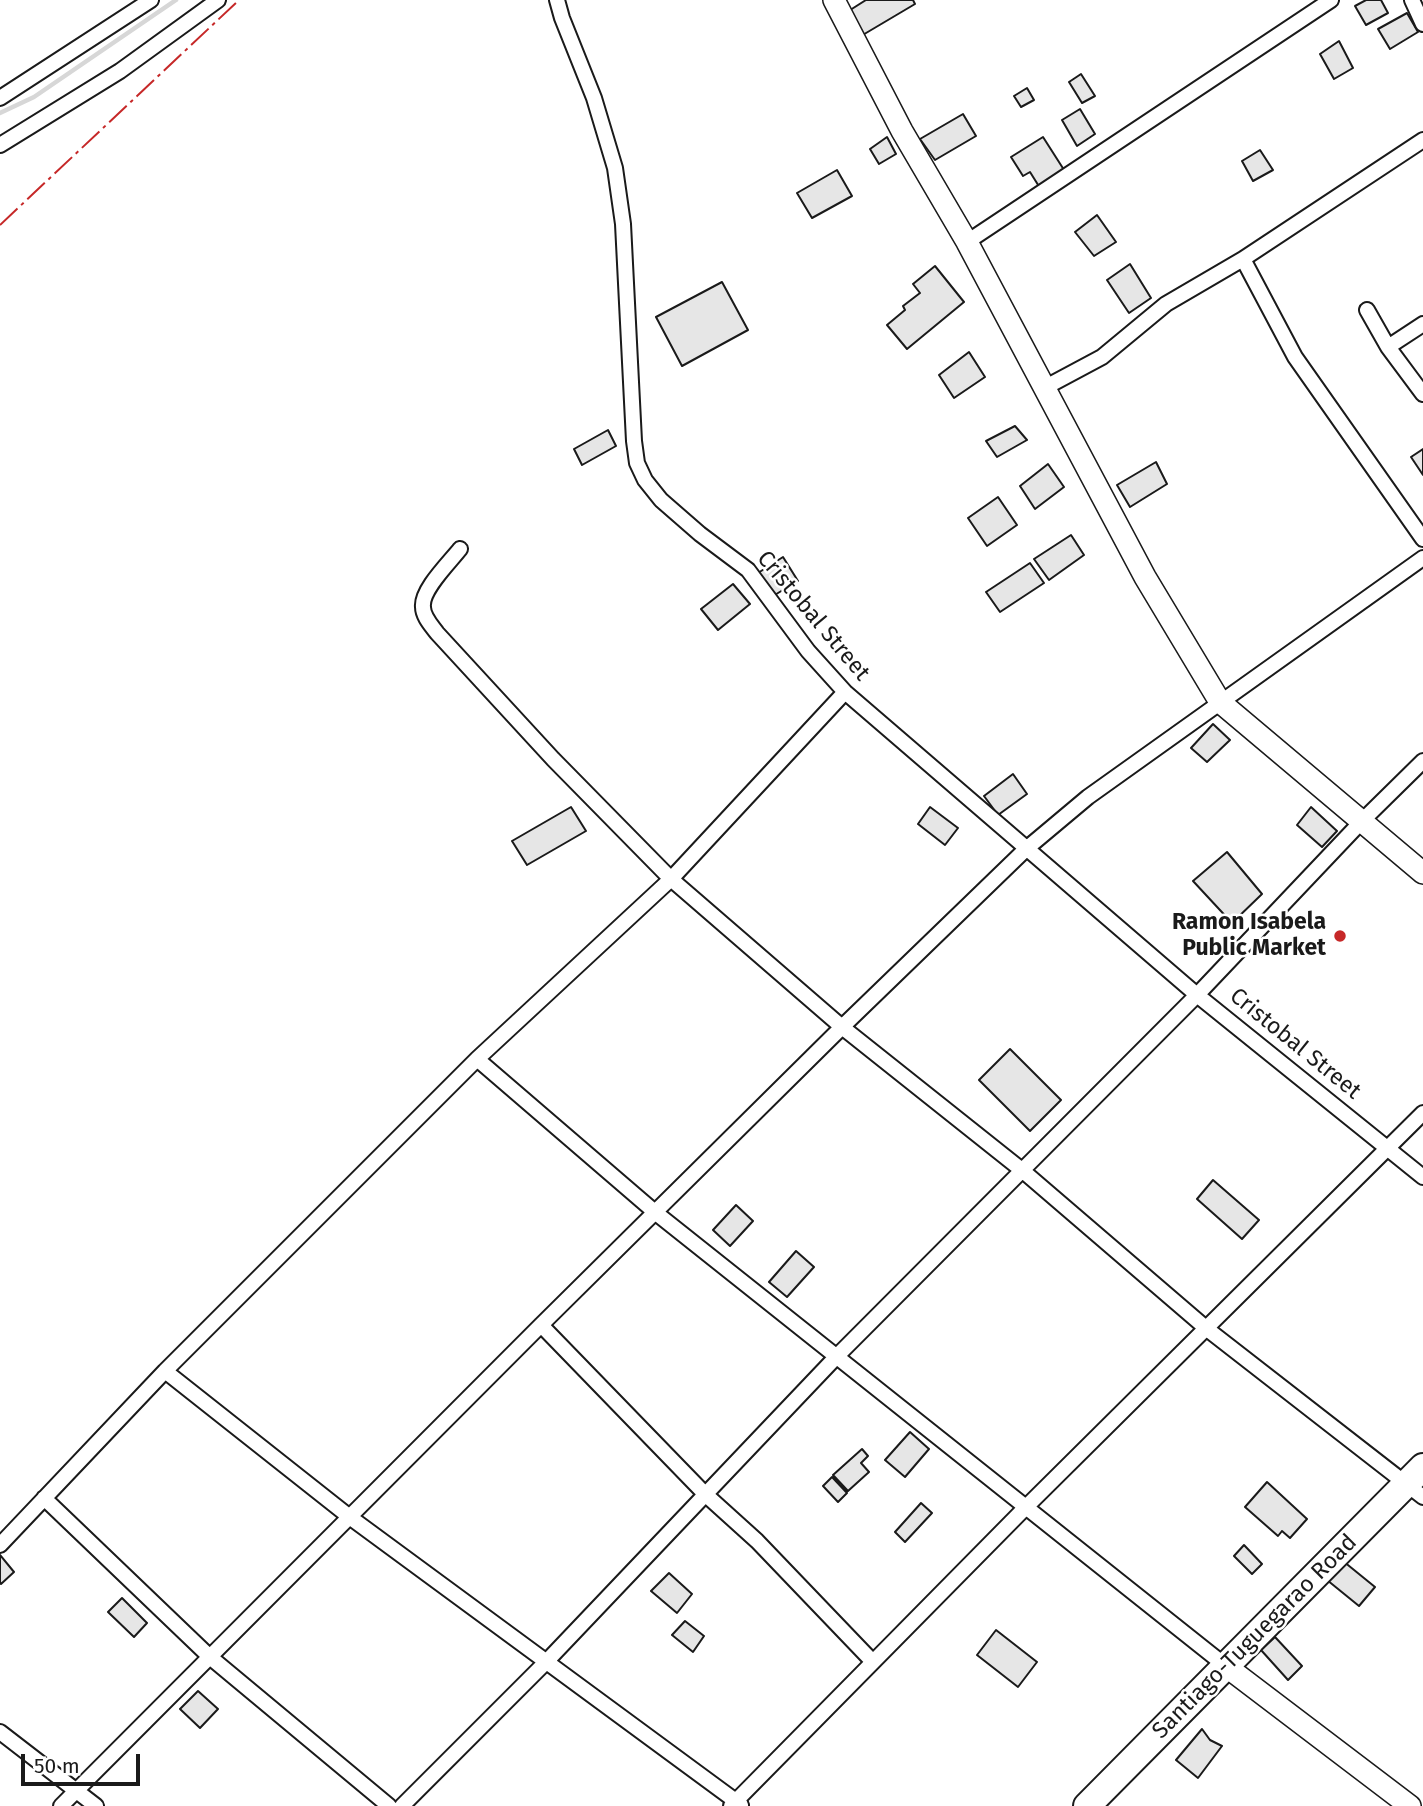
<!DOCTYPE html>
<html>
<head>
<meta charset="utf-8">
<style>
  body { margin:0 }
  #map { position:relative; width:1423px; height:1806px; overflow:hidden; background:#fff; font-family:"Fira Sans",sans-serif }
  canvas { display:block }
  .scale { position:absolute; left:21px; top:1754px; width:119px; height:32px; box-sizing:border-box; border:4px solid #1a1a1a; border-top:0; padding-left:9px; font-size:21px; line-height:24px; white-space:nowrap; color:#1a1a1a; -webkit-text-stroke:5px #fff; paint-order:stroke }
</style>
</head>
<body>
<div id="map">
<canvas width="1423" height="1806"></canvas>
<div class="scale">50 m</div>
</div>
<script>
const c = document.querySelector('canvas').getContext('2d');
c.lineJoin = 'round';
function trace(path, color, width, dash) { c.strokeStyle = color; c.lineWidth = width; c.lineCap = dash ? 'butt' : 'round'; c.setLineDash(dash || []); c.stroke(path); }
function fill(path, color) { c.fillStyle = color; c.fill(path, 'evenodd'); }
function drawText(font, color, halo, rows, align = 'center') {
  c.font = font + ' "Fira Sans",sans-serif'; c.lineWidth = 5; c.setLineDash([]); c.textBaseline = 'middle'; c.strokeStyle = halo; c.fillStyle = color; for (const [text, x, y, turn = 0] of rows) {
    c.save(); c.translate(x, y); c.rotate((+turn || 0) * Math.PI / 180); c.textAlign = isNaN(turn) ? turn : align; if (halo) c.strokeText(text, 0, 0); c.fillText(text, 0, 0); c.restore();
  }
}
const stream = new Path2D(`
  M 0,113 L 34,97 L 176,0`);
const building = new Path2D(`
  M 866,0 L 913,0 L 915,4 L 861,36 L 847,12 Z
  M 1366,0 L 1381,0 L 1388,13 L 1366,25 L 1355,6 Z
  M 1407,13 L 1418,32 L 1390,49 L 1378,29 Z
  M 1339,41 L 1353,68 L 1334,79 L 1320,54 Z
  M 1081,74 L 1095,96 L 1082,103 L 1069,82 Z
  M 1027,88 L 1034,100 L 1021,107 L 1014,96 Z
  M 1080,109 L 1095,134 L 1077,146 L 1062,120 Z
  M 963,114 L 976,136 L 935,160 L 920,139 Z
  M 887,137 L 896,154 L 879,164 L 870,149 Z
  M 1043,137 L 1066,173 L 1040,188 L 1030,172 L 1023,176 L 1011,157 Z
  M 1260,150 L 1273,170 L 1253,181 L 1242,161 Z
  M 837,170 L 852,196 L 812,218 L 797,193 Z
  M 1097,215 L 1116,242 L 1094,256 L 1075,232 Z
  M 1130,264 L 1151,298 L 1129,313 L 1107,280 Z
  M 935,266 L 964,302 L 907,349 L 887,325 L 905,310 L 903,306 L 920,293 L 913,284 Z
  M 722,282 L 748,330 L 682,366 L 656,317 Z
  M 969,352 L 985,377 L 954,398 L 939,375 Z
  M 1015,426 L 1027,440 L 997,457 L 986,441 Z
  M 608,430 L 616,446 L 582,465 L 574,449 Z
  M 1423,449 L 1423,475 L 1411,457 Z
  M 1156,462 L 1167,484 L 1130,507 L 1117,485 Z
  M 1048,464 L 1064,487 L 1035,509 L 1020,486 Z
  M 998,497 L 1017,525 L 987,546 L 968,518 Z
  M 1071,535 L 1084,555 L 1049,580 L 1034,559 Z
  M 783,557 L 798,581 L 773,596 L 758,573 Z
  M 1030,563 L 1044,583 L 1000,612 L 986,592 Z
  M 733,584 L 750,604 L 718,630 L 701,609 Z
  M 1213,724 L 1230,740 L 1207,762 L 1191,748 Z
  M 1013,774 L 1027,794 L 998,815 L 984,796 Z
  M 571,807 L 586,831 L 527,865 L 512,841 Z
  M 930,807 L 958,828 L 945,845 L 918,824 Z
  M 1311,807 L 1337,831 L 1322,847 L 1297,825 Z
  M 1227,852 L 1262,894 L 1232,923 L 1193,881 Z
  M 1010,1049 L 1061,1100 L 1030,1131 L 979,1080 Z
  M 1213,1180 L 1259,1220 L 1242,1239 L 1197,1199 Z
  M 736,1205 L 753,1221 L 730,1246 L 713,1230 Z
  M 796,1251 L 814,1267 L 787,1297 L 769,1282 Z
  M 910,1432 L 929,1449 L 905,1477 L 885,1460 Z
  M 862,1449 L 868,1456 L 861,1463 L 869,1472 L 848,1491 L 833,1475 Z
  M 832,1477 L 847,1493 L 838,1502 L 823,1486 Z
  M 1267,1482 L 1307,1519 L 1290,1538 L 1282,1531 L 1278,1536 L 1245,1507 Z
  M 921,1503 L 932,1513 L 905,1542 L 895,1532 Z
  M 1244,1545 L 1262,1564 L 1252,1574 L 1234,1556 Z
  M 0,1555 L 14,1572 L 1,1584 L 0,1582 Z
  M 1343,1561 L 1375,1587 L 1359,1606 L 1327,1580 Z
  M 669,1573 L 692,1594 L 677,1613 L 651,1591 Z
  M 122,1598 L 147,1623 L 134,1637 L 108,1612 Z
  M 685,1621 L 704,1636 L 693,1652 L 672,1635 Z
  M 996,1630 L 1037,1662 L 1018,1687 L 977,1655 Z
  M 1275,1637 L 1302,1666 L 1288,1680 L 1261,1650 Z
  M 198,1691 L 218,1709 L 200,1728 L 180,1709 Z
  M 1202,1729 L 1210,1740 L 1222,1746 L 1198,1778 L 1176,1760 Z`);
const street = new Path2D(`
  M 557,0 L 562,18 L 594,98 L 615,168 L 623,224 L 634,441 L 637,463 L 645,480 L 661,500 L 700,534 L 748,570 L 808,651 L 845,692 L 1197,995 L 1423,1177
  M 1412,0 L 1423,24
  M 0,98 L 151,0
  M 0,145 L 120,71 L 218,0
  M 967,242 L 1331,0
  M 1243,259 L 1295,357 L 1423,539
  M 1367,310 L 1388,347 L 1423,394
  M 1388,347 L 1423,324
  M 1044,388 L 1102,357 L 1166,304 L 1243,259 L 1423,140
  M 460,549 C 449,563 421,590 423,607 C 423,617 432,626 437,633 L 553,759 L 671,879 L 842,1027 L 1023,1171 L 1207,1329 L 1423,1497
  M 477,1059 L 656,1213 L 1227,1667
  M 541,1325 L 705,1494 L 757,1541 L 873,1662
  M 165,1371 L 351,1518 L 741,1805
  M 44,1498 L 210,1657 L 389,1806
  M 0,1545 L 165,1371 L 477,1059 L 671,879 L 845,692
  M 0,1732 L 96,1806
  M 61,1806 L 541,1325 L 842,1027 L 1026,849 L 1088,797 L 1423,558
  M 402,1806 L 546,1662 L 837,1356 L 1197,995 L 1361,822 L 1423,761
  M 731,1806 L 1025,1508 L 1423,1113`);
const secondary = new Path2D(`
  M 834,0 L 902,131 L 967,242 L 1145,577 L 1220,702 L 1423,873
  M 1227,1667 L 1410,1806`);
const highway = new Path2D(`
  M 1087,1806 L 1423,1467`);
const power = new Path2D(`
  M 0,225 L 239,0`);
const markers = [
  [1340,936,7,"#c62828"]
];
const streetNames = [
  ["Cristobal Street",813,616,50],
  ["Cristobal Street",1295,1044,39],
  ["Santiago-Tuguegarao Road",1255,1637,-45]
];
const poiNames = [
  ["Ramon Isabela",1326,923],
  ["Public Market",1326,949]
];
trace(stream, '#d7d7d7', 4.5);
fill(building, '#e6e6e6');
trace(building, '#1a1a1a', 2);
trace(street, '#1a1a1a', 18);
trace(secondary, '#1a1a1a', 24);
trace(highway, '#1a1a1a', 30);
trace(street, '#fff', 14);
trace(secondary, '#fff', 21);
trace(highway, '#fff', 26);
trace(power, '#c62828', 2, [24, 5, 3.5, 5]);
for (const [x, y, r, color] of markers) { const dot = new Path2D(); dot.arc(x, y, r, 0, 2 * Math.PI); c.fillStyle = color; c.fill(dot); trace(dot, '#fff', 2.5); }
drawText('23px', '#1a1a1a', '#fff', streetNames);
drawText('bold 23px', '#1a1a1a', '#fff', poiNames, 'right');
</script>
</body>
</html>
